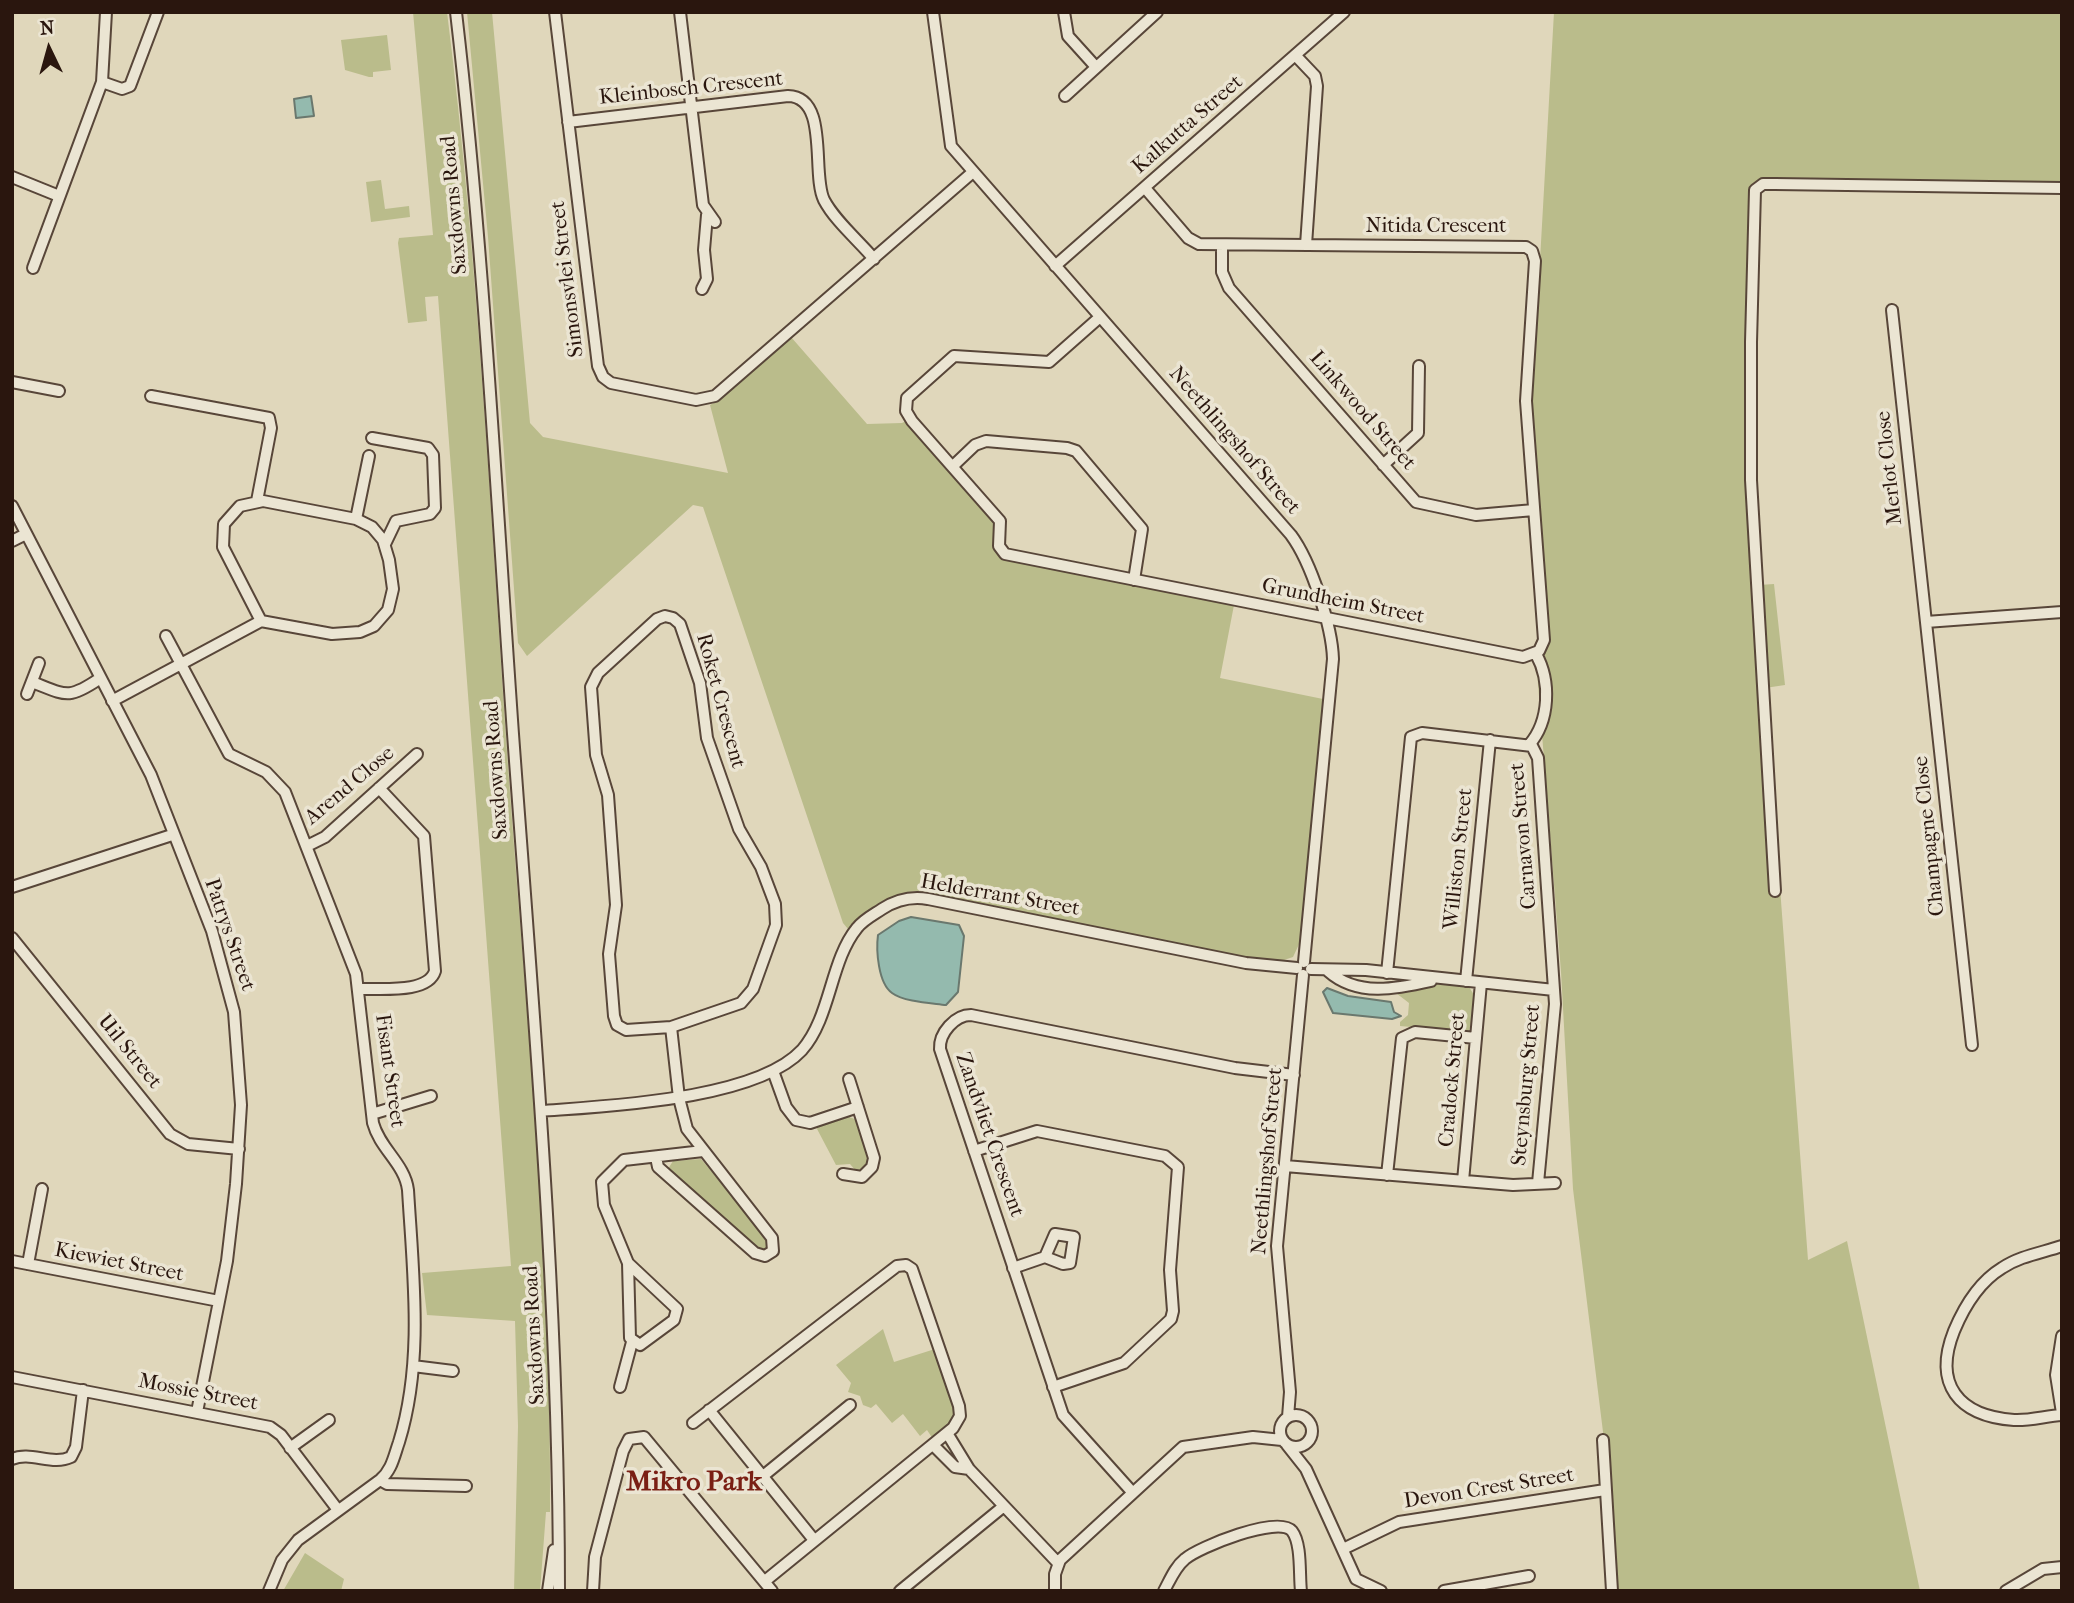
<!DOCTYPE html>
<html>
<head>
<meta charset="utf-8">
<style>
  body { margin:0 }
  #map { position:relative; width:2074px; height:1603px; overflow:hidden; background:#e0d7bb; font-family:"IM FELL French Canon",serif }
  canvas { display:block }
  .frame { position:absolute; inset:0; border:14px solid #2a160e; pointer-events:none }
  .north { position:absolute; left:14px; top:14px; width:70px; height:70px; -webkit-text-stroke:5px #ebe5d3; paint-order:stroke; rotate:355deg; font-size:19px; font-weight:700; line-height:28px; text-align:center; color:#2a160e }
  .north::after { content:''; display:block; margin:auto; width:24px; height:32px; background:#2a160e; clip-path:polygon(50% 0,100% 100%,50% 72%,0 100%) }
</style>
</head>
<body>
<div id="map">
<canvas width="2074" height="1603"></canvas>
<div class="frame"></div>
<div class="north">N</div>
</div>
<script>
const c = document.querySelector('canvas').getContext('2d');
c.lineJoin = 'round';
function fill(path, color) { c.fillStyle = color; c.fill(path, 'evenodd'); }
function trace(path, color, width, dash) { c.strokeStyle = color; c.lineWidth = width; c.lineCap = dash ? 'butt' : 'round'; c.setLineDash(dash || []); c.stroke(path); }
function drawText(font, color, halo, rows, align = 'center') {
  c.font = font + ' "IM FELL French Canon",serif'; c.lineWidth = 7; c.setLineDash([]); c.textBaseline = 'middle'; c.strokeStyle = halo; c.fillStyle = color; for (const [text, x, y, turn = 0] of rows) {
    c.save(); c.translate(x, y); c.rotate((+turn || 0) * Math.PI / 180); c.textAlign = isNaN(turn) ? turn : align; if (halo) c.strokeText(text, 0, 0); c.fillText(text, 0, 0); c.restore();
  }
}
const green = new Path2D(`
  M 413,12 L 447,12 C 479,267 491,524 509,780 C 527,1024 552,1268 550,1512 L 546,1512 L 540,1591 L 514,1591 L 518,1426 L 515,1321 L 427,1315 L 422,1273 L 511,1266 L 438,296 L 425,297 L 427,321 L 408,323 L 398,243 L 399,238 L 433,235 Z
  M 467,12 L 492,12 L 530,423 L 543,437 L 728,473 L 710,405 L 721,399 L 791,337 L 867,424 L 902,423 L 906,421 L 995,522 L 995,550 L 1004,558 L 1234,605 L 1220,678 L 1323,699 L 1301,940 L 1293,957 L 1281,961 L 1251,958 L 921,891 C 892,892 868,909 848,929 L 843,923 L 703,507 L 693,505 L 527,656 L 518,643 L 488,237 Z
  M 1554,12 L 2062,12 L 2062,191 L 1759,189 L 1752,437 L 1759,585 L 1774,584 L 1785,685 L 1765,688 L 1808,1260 L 1847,1241 L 1920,1591 L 1616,1591 L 1604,1440 L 1573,1189 L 1561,972 L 1536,659 L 1549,641 L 1532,402 Z
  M 387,35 L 391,70 L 373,72 L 373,77 L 369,77 L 345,70 L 341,40 Z
  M 381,180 L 385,209 L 409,206 L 410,217 L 371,222 L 366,182 Z
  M 1438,984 L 1469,987 L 1476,998 L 1469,1032 L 1400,1026 L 1400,1022 L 1408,1015 L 1409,1003 L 1396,993 Z
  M 847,1116 L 857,1120 L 872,1161 L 863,1172 L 856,1171 L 850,1164 L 836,1165 L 816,1127 Z
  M 701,1159 L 768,1239 L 767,1249 L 760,1250 L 668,1169 L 673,1161 Z
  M 883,1329 L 894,1362 L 935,1349 L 955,1411 L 950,1425 L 933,1439 L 927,1430 L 920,1436 L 903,1414 L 892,1423 L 876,1404 L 871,1408 L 863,1405 L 860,1396 L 848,1392 L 851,1383 L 836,1365 Z
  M 305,1553 L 344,1579 L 341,1591 L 283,1591 Z`);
const water = new Path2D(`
  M 311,96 L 314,116 L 296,118 L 294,99 Z
  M 911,917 L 959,925 L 964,936 L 958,992 L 946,1005 C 931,1003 904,1002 892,993 C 878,983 876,950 878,935 L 899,921 Z
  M 1327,988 L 1348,996 L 1391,1002 L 1394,1012 L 1401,1016 L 1392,1019 L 1333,1013 L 1323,992 Z`);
const minor = new Path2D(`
  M 456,12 C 484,252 496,493 513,734 C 534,1019 559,1304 559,1591
  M 555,12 L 598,366 L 603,377 L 611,383 L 696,400 L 715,396 L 973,172
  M 680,12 L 703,205 L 715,222
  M 933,12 L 951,146 L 1291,535 C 1311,562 1332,626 1333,659 L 1304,962
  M 1064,12 L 1068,36 L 1096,67
  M 1296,56 L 1315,76 L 1317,86 L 1306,245
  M 102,82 L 122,89 L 130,86 L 158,12
  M 1065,96 L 1157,12
  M 568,122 L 788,96 C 830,97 811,174 824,200 C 835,221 859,241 874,259
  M 12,177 L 59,196
  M 1222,246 L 1222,272 L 1229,288 L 1416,502 L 1476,515 L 1534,510
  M 1055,266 L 1344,12
  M 33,268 L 102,82 L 106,12
  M 702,289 L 707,279 L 704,250 L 707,215
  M 1892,310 L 1972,1045
  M 1100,317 L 1049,362 L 954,356 L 907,398 L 906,411 L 912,421 L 1000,521 L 999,546 L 1005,554 L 1523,657 L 1539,651 L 1544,640 L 1526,401 L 1535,261 L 1532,251 L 1526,247 L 1199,244 L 1188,238 L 1145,188
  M 12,382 L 59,391
  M 151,396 L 269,418 L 271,428 L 257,501
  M 372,438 L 428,448 L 433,455 L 435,508 L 430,514 L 396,521 L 385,544
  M 1383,465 L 1418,433 L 1419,366
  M 953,466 L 975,445 L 986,441 L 1067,448 L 1076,451 L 1142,529 L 1134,580
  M 12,506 L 151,775 L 212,931 L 234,1012 L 241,1105 L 236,1184 L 227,1261 L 197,1412
  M 356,519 L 369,456
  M 12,541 L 26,534
  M 665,616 L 673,618 L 680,624 L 700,683 L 707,738 L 739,829 L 761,867 L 775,904 L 776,925 L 753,989 L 741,1003 L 671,1027 L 626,1030 L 617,1025 L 614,1016 L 609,954 L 616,905 L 608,795 L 596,755 L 591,687 L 598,673 L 657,619 Z
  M 1926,622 L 2062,612
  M 166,636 L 229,754 L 266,772 L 285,792 L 356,974 L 373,1123 C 380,1149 405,1164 408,1190 C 413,1274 424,1361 399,1442 C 394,1456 392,1470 380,1480 L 298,1540 L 282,1560 L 269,1591
  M 32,682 C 66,695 68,700 99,679
  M 27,694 L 39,663
  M 112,701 L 261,621 L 332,634 L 360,632 L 374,626 L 388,610 L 393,589 L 389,560 L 383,540 L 372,527 L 356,519 L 263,501 L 240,506 L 224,524 L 223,547 L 261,621
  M 1529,745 C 1550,721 1551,681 1536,654
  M 307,846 L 325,837 L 417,754
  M 12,887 L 172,835
  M 1775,891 L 1751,480 L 1751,342 L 1755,190 L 1763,184 L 1775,184 L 2062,188
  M 12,938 L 170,1134 L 188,1144 L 239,1149
  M 1311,969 L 1366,970 L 1554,990
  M 1328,971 C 1357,997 1396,989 1431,981
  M 1387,973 L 1411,737 L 1422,733 L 1532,746 L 1538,758 L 1555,1004 L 1538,1183
  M 1466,981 L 1490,740
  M 360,989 C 380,988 428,994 435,971 L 424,836 L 379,788
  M 773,1071 L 786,1107 L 796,1120 L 810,1123 L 858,1107
  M 541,1111 C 606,1106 756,1100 802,1050 C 831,1017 830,961 857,928 C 863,920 873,915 882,909 C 896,900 911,896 928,899 L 1246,963 L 1297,968
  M 372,1114 L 431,1096
  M 974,1151 L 1037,1131 L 1165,1156 L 1178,1167 L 1170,1270 L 1173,1311 L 1171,1319 L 1124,1363 L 1053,1387
  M 656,1157 L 658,1167 L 755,1253 L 765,1256 L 773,1251 L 772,1238 L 687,1129 L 679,1098 L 671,1027
  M 1285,1166 L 1513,1185 L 1555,1183
  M 843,1174 L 862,1177 L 872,1167 L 874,1158 L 849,1079
  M 1387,1175 L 1402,1038 L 1415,1032 L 1476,1038
  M 1463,1181 L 1481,983
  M 2062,1246 C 2041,1253 2020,1256 2002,1268 C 1979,1282 1964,1307 1954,1331 C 1933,1384 1958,1416 2014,1420 C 2029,1421 2046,1416 2062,1415
  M 12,1261 L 219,1301
  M 628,1263 L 630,1338 L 640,1345 L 674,1320 L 677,1309 L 628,1263 L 604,1205 L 602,1182 L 624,1160 L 703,1151
  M 28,1264 L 42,1189
  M 1013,1268 L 1045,1257 L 1055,1234 L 1074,1237 L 1070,1263 L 1063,1264 L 1045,1257
  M 2062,1336 L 2056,1375 L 2062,1413
  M 413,1366 L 453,1371
  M 12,1377 L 270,1427 L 281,1435 L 338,1510
  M 620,1387 L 632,1342
  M 709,1410 L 814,1540
  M1280 1431a16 16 0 1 1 32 0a16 16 0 1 1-32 0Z
  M 1288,1417 L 1290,1392 L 1277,1246 L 1303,975
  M 693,1423 L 897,1266 L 906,1265 L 912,1269 L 959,1406 L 960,1416 L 953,1428 L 765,1581
  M 947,1433 L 969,1469 L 1058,1563
  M 1603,1440 L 1612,1591
  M 933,1445 L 955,1467 L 969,1469
  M 1287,1445 L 1306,1469 L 1356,1579 L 1381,1591
  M 290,1448 L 329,1420
  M 12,1459 C 31,1451 52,1466 71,1457 L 76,1447 L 83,1390
  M 763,1476 L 850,1405
  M 380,1480 L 387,1484 L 466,1486
  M 1133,1493 L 1063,1415 L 940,1049 C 939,1033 955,1015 971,1015 L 1235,1068 L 1294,1075
  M 1343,1549 L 1399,1522 L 1605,1490
  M 548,1591 L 554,1550
  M 593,1591 L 595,1557 L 623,1451 L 629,1439 L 644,1437 L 772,1591
  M 900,1591 L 1004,1506
  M 1055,1591 L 1055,1574 L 1060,1560 L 1183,1447 L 1253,1437 L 1282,1440
  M 1164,1591 C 1170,1580 1175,1567 1185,1559 C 1199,1547 1278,1515 1292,1531 C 1302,1544 1299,1575 1301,1591
  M 1444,1591 L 1529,1576
  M 2006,1591 L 2043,1569 L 2062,1567`);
const streetNames = [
  ["Kleinbosch Crescent",691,89,-6],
  ["Kalkutta Street",1188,125,-41],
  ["Saxdowns Road",455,205,-95],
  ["Nitida Crescent",1436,227],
  ["Simonsvlei Street",568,279,-97],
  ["Linkwood Street",1362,411,49],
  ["Neethlingshof Street",1234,441,49],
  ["Merlot Close",1890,468,-96],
  ["Grundheim Street",1343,602,11],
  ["Roket Crescent",720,701,75],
  ["Saxdowns Road",497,770,-94],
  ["Arend Close",350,786,-40],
  ["Carnavon Street",1524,836,-95],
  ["Champagne Close",1930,836,-96],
  ["Williston Street",1459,859,-84],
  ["Helderrant Street",1000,896,10],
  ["Patrys Street",229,935,71],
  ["Uil Street",129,1052,51],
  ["Fisant Street",389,1071,82],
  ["Cradock Street",1453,1080,-85],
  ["Steynsburg Street",1527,1085,-85],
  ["Zandvliet Crescent",989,1135,71],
  ["Neethlingshof Street",1268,1161,-85],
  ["Kiewiet Street",119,1263,11],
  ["Saxdowns Road",535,1335,-93],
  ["Mossie Street",198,1393,11],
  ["Devon Crest Street",1489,1489,-9]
];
const districtNames = [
  ["Mikro Park",694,1483]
];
fill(green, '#babc8b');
fill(water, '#94baae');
trace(water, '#6a786e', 2);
trace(minor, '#584639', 14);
trace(minor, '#ebe5d3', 10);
drawText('21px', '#2a160e', '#ebe5d3', streetNames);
drawText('bold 28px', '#7a1f14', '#ebe5d3', districtNames);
</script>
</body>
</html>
